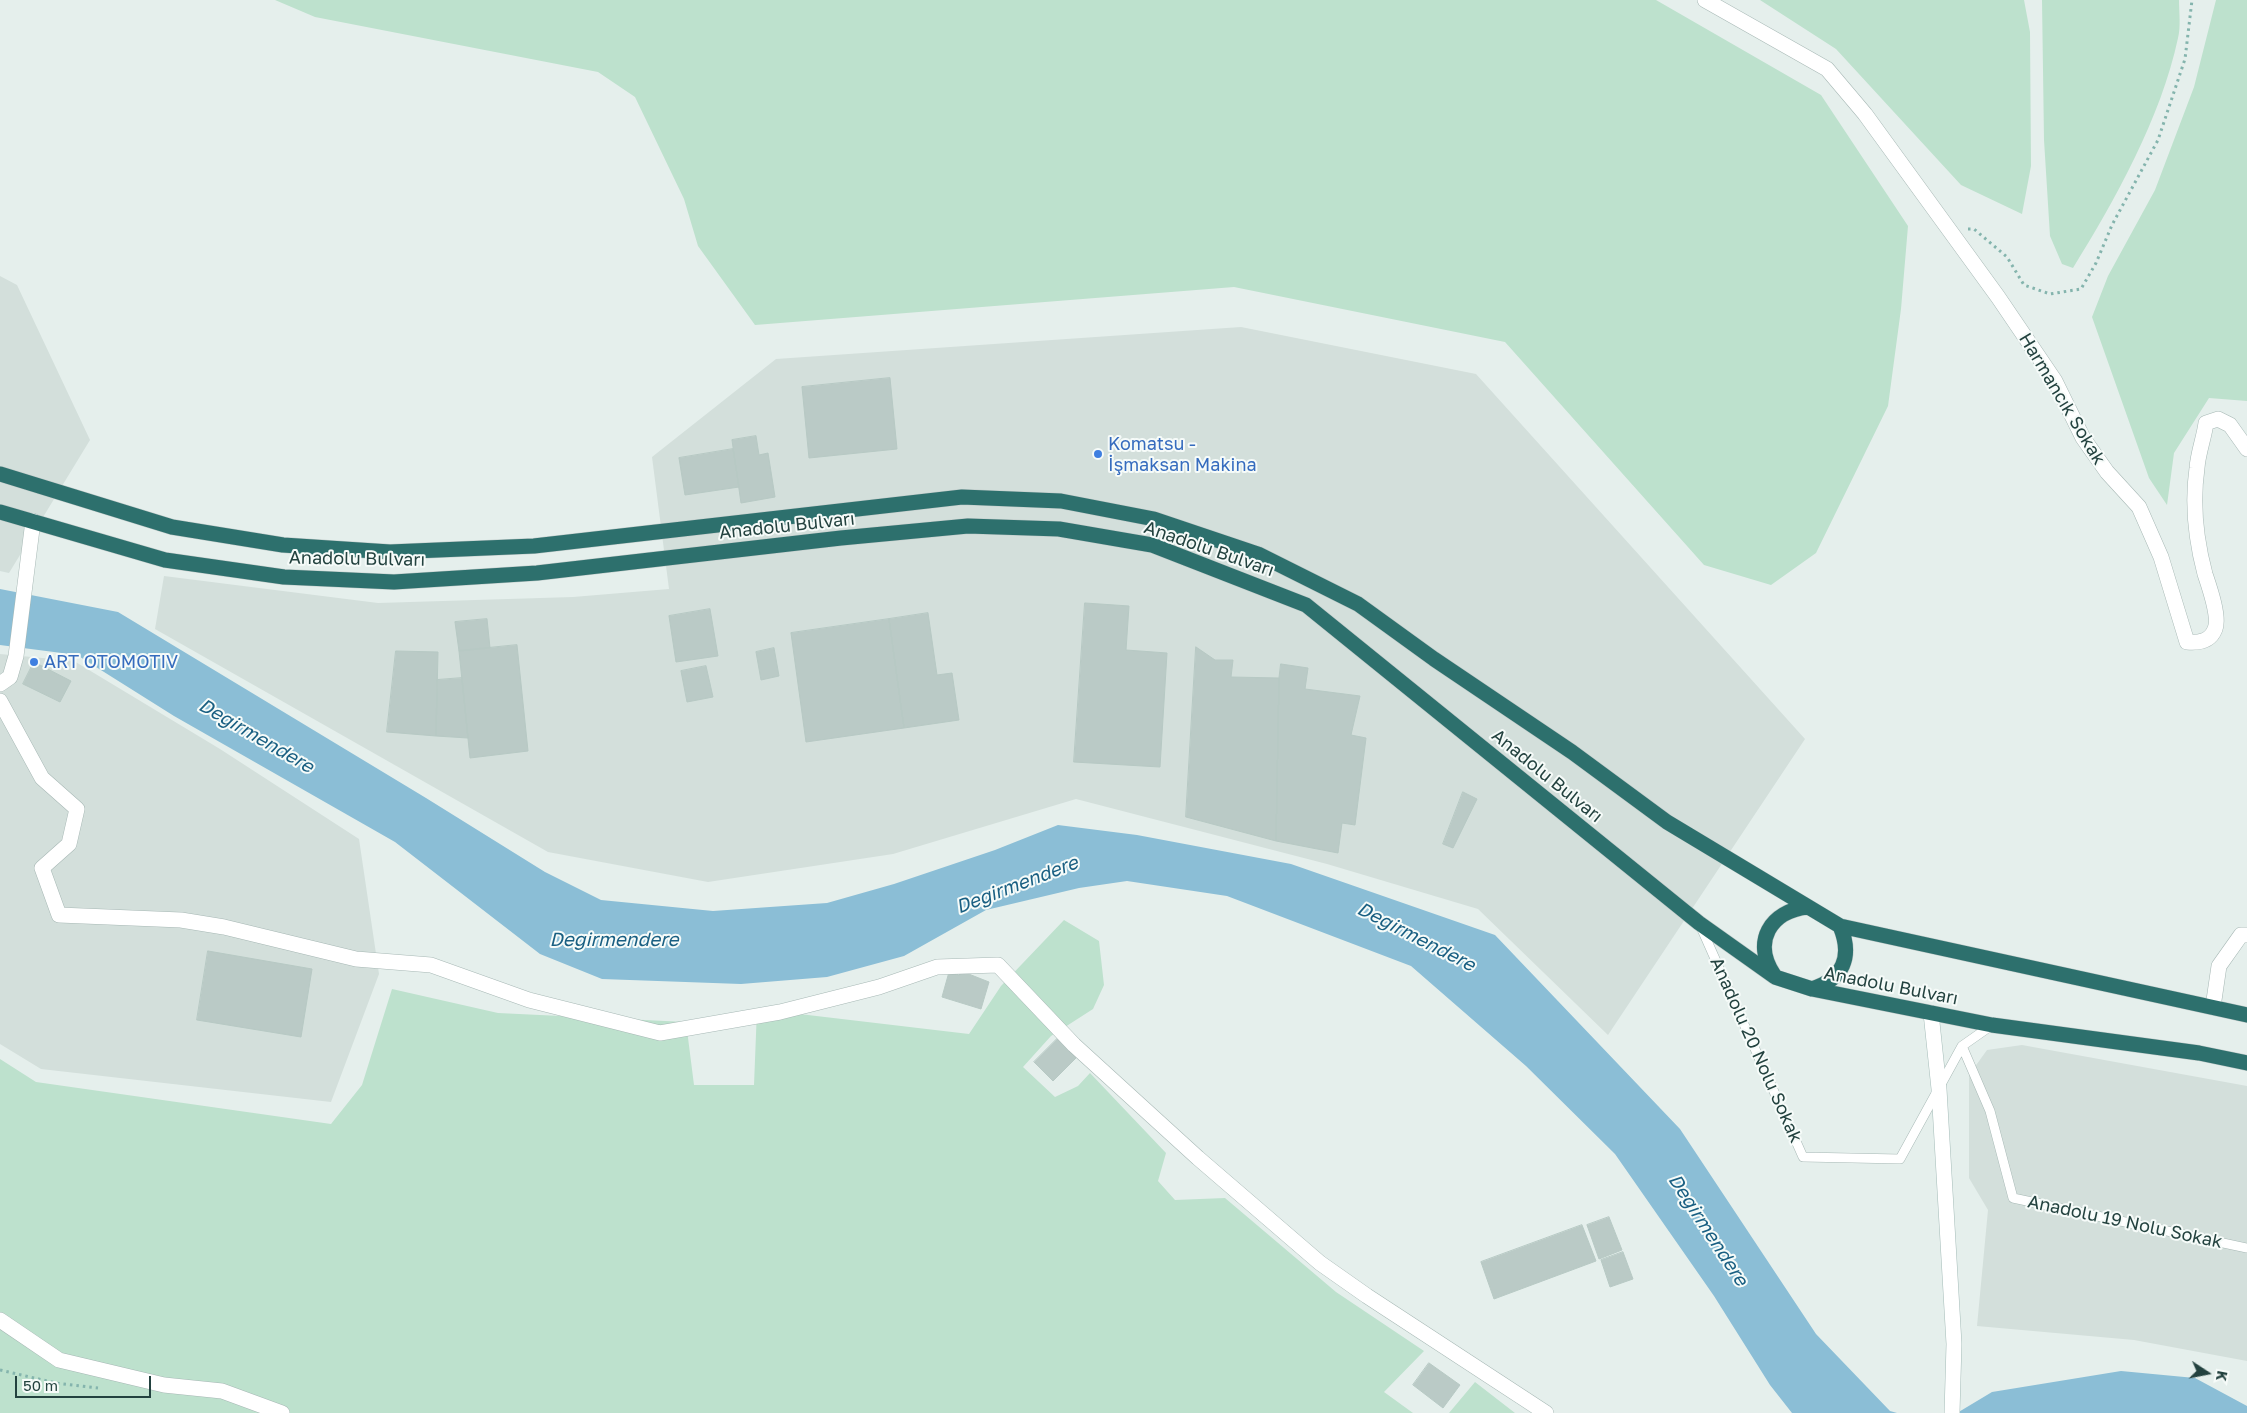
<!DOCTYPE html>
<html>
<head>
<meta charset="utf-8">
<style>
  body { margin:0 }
  #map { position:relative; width:2247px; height:1413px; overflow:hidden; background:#e5efec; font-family:"Golos Text",sans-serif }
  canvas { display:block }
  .north { position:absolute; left:2182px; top:1348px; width:50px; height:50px; -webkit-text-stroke:4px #f6fbf9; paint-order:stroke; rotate:101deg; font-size:14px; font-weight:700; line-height:20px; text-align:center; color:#23423f }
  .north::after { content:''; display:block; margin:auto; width:18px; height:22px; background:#23423f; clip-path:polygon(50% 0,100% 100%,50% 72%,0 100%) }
  .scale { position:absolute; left:15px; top:1376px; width:136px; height:22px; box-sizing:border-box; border:2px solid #23423f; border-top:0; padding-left:6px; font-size:15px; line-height:18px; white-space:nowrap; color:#23423f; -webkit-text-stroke:4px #f6fbf9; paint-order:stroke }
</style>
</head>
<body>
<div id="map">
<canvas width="2247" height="1413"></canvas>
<div class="north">K</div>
<div class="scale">50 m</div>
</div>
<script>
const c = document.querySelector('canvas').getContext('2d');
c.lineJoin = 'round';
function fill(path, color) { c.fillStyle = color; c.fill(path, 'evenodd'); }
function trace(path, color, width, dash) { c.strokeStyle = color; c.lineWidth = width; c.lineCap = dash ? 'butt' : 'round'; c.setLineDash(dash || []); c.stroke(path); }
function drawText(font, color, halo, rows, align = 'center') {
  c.font = font + ' "Golos Text",sans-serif'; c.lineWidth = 4; c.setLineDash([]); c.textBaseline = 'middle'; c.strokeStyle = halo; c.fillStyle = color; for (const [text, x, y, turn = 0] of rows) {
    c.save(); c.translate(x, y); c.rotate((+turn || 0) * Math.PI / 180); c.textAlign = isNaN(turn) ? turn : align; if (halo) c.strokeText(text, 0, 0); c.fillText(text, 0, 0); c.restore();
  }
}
const built = new Path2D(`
  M 0,276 L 17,285 L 90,440 L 9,573 L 0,571 Z
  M 1241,327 L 1476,374 L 1805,739 L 1608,1035 L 1478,909 L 1327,864 L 1076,799 L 893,854 L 708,882 L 548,852 L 155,629 L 164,576 L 378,603 L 573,597 L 669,589 L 652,457 L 776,359 Z
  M 0,654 L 74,661 L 220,749 L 359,839 L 379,974 L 331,1102 L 41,1069 L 0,1044 Z
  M 2022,1045 L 2247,1086 L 2247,1361 L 2134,1340 L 1977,1326 L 1988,1210 L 1969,1178 L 1969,1075 L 1987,1050 Z`);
const green = new Path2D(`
  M 275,0 L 1656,0 L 1821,95 L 1908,226 L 1901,309 L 1888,406 L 1816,553 L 1771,585 L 1704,565 L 1505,342 L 1234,287 L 755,325 L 698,246 L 684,199 L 635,97 L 598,72 L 315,17 Z
  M 1760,0 L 2024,0 L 2030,32 L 2031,166 L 2022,214 L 1961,185 L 1836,49 Z
  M 2042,0 L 2179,0 C 2179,12 2181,27 2178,38 C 2161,118 2115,200 2073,268 L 2062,264 L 2050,236 L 2044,140 Z
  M 2216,0 L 2247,0 L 2247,401 L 2209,398 L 2174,453 L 2167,505 L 2149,478 L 2092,317 L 2108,276 L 2155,190 L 2194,87 Z
  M 1064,920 L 1099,941 L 1104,985 L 1093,1009 L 1051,1036 L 1023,1067 L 1055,1097 L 1078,1086 L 1090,1073 L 1166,1153 L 1158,1181 L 1175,1200 L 1225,1198 L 1336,1292 L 1424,1351 L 1384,1392 L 1413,1413 L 0,1413 L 0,1059 L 36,1082 L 331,1124 L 362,1085 L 392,989 L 498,1013 L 686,1022 L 694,1085 L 754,1085 L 757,1009 L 969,1034 L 1001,986 Z
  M 1475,1382 L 1515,1413 L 1449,1413 Z`);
const water = new Path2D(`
  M 0,589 L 118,612 L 426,798 L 545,872 L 601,900 L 713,911 L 827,903 L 894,884 L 995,850 L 1058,825 L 1137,835 L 1291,864 L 1495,935 L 1680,1129 L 1816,1334 L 1890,1411 L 1897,1413 L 1792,1413 L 1770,1385 L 1714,1296 L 1615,1154 L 1526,1066 L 1411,966 L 1227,896 L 1127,881 L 1079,888 L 986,910 L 904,956 L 827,977 L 741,984 L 602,979 L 540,954 L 395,842 L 174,716 L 77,655 L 0,645 Z
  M 2121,1371 L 2195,1378 L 2247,1406 L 2247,1413 L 1957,1413 L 1992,1392 Z`);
const building = new Path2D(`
  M 890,378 L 897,449 L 809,458 L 802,387 Z
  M 756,436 L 759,455 L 768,453 L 775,497 L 741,503 L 732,440 Z
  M 733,449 L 739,487 L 685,495 L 679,458 Z
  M 1085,603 L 1129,606 L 1126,650 L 1167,653 L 1160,767 L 1074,762 Z
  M 710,609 L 718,656 L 676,662 L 669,616 Z
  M 928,613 L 937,675 L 952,673 L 959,720 L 904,728 L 889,619 Z
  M 487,619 L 490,648 L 459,651 L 455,622 Z
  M 889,619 L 904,728 L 806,742 L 791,633 Z
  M 517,645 L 528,751 L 470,758 L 459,651 Z
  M 1196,647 L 1215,660 L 1233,660 L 1231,677 L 1279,678 L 1276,841 L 1186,817 Z
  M 774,648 L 779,676 L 761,680 L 756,652 Z
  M 396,651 L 438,652 L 436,736 L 387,732 Z
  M 34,662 L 71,681 L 60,702 L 23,684 Z
  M 1281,664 L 1308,668 L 1305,689 L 1360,696 L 1351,735 L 1366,738 L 1355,825 L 1342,823 L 1338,853 L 1276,841 L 1279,678 Z
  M 706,666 L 713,697 L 687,702 L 681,671 Z
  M 462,678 L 468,738 L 436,736 L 437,680 Z
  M 1463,792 L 1477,799 L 1453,848 L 1443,844 Z
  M 208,951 L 312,969 L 301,1037 L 197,1020 Z
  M 961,971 L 989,982 L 981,1009 L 942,997 L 949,972 L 959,975 Z
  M 1058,1038 L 1077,1057 L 1053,1081 L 1034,1062 Z
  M 1609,1217 L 1622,1250 L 1599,1259 L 1587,1225 Z
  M 1582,1225 L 1596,1261 L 1494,1299 L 1481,1262 Z
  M 1623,1252 L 1633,1279 L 1610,1287 L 1601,1260 Z
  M 1429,1363 L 1460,1385 L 1443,1408 L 1413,1385 Z`);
const path = new Path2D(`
  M 1968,229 L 1974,229 L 2007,257 L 2024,285 L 2050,294 L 2081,289 L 2096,263 L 2112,225 L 2158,140 L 2185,59 L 2192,0
  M 0,1370 L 56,1383 L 98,1388`);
const lane = new Path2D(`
  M 1700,925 L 1803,1157 L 1900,1159 L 1962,1046 L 1992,1025
  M 1962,1046 L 1990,1111 L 2013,1198 L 2247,1248`);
const street = new Path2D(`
  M 1705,0 L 1827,69 L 1865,114 L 1998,297 L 2055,381 L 2083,438 L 2107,472 L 2139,507 L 2161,557 L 2187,642 C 2198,643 2210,642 2215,629 C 2220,617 2209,586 2205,574 C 2196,540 2192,503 2197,468 C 2198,453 2204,438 2206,423 L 2218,419 L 2230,425 L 2247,449
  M 0,684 L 10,677 L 16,656 L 33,521
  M 0,701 L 42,778 L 77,809 L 69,844 L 42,868 L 59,915 L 181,920 L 224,927 L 356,959 L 431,965 L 529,1000 L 660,1033 L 780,1012 L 879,987 L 937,967 L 998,965 L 1074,1045 L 1198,1158 L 1320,1263 L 1367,1296 L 1546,1413
  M 2213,1007 L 2219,966 L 2241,935 L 2247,935
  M 0,1320 L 59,1360 L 164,1385 L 222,1391 L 282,1413`);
const secondary = new Path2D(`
  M 1931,1013 L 1939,1089 L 1954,1344 L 1952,1413`);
const highway = new Path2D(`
  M 0,474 L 172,527 L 283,545 L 390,552 L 534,546 L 962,497 L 1061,501 L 1154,519 L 1258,554 L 1358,604 L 1434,659 L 1572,752 L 1667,822 L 1840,926 L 2247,1015
  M 0,512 L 165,560 L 284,577 L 394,582 L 537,573 L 841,538 L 968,526 L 1059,529 L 1152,545 L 1306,605 L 1699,923 L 1775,977 L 1812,989 L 1992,1025 L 2199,1053 L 2247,1063
  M 1774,975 C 1752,942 1770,911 1808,907
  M 1812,989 C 1843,979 1853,957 1840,926`);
const markers = [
  [1098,454,5,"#3f7fe0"],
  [34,662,5,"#3f7fe0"]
];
const streetNames = [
  ["Harmancık Sokak",2062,399,59],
  ["Anadolu Bulvarı",787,526,-6],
  ["Anadolu Bulvarı",1209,549,19],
  ["Anadolu Bulvarı",357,559,1],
  ["Anadolu Bulvarı",1547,776,39],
  ["Anadolu Bulvarı",1891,986,11],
  ["Anadolu 20 Nolu Sokak",1756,1050,66],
  ["Anadolu 19 Nolu Sokak",2125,1222,12]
];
const shopNames = [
  ["Komatsu -",1108,444],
  ["İşmaksan Makina",1108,465],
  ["ART OTOMOTIV",44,662]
];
const waterNames = [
  ["Değirmendere",256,736,30],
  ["Değirmendere",1017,885,-21],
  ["Değirmendere",1416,937,27],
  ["Değirmendere",614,940],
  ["Değirmendere",1708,1230,57]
];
fill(built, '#d3dfdb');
fill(green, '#bde1cd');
fill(water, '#8bbed6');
fill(building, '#bacac6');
trace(building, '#b7c9c4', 1);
trace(lane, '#a7b8b5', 10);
trace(street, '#a7b8b5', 16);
trace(secondary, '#a3bbb7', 16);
trace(highway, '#c1cac9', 16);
trace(path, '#84b4ad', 3, [2.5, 4]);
trace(lane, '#fff', 9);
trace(street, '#fff', 15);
trace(secondary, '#fff', 15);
trace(highway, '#2d706d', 15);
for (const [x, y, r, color] of markers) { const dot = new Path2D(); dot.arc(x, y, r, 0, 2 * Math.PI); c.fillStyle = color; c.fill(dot); trace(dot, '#f6fbf9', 2); }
drawText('18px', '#23423f', '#f6fbf9', streetNames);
drawText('18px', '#366cbe', '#f6fbf9', shopNames, 'left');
drawText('italic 19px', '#195f82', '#f6fbf9', waterNames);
</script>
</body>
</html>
